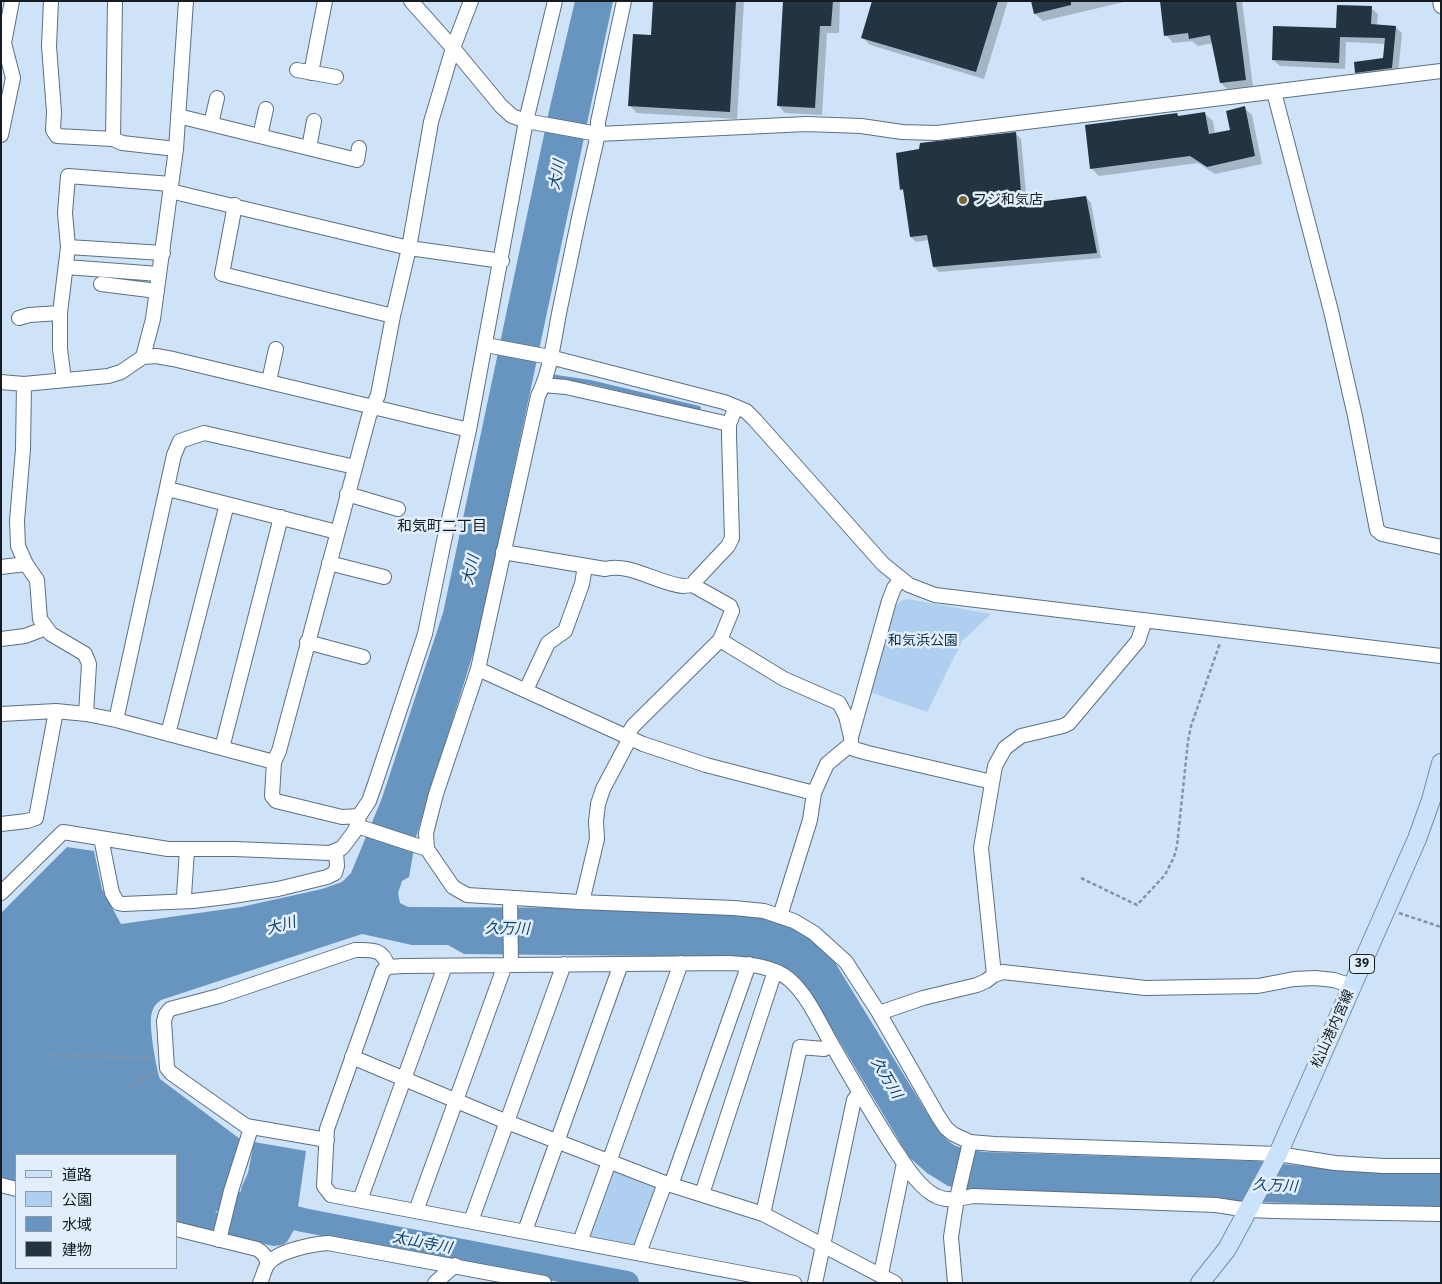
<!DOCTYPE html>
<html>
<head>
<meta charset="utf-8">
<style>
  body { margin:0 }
  #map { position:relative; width:1442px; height:1284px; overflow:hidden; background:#cee3f7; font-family:"IBM Plex Sans","Noto Sans JP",sans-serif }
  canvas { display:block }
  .frame { position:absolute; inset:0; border:2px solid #141b22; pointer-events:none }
  .legend { position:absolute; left:15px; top:1154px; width:162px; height:115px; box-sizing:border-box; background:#e2effb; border:1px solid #909aa4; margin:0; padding:6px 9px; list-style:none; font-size:15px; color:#141b22 }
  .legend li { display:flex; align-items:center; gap:10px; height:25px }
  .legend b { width:25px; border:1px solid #909aa4 }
</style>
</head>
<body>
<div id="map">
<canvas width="1442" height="1284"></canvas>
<div class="frame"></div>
<ul class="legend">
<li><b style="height:6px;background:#cae2fa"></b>道路</li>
<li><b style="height:14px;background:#aecfef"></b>公園</li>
<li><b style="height:14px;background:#6895bf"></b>水域</li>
<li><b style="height:14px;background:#223342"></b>建物</li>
</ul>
</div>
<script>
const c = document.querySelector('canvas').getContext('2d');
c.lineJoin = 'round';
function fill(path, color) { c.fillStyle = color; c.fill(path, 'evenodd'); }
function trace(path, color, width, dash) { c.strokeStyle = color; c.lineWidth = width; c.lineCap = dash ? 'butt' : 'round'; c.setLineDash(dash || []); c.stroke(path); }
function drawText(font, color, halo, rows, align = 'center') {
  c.font = font + ' "IBM Plex Sans","Noto Sans JP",sans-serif'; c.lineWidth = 5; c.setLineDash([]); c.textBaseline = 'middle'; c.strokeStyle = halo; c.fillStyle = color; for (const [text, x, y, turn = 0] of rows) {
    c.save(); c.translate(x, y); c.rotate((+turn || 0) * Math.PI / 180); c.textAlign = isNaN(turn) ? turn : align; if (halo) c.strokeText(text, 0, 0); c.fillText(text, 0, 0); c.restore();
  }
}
const green = new Path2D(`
  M 908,599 L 991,614 L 962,641 L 927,712 L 870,692 L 894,608 L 901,601 Z
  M 611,1168 L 658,1186 L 634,1247 L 587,1237 Z`);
const water = new Path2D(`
  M 575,1 L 613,1 L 478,638 L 416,837 L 409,877 L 402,881 L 398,893 L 400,903 L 408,907 L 641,908 L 753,916 L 786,924 L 810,938 L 834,961 L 932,1121 C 951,1147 952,1147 984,1152 L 1255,1161 L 1341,1170 L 1441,1172 L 1441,1208 L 1416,1208 L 973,1191 L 948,1186 L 927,1173 L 909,1157 L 808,989 L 794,975 L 770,963 L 749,957 L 464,954 L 448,945 L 412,945 L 362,934 L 161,1000 C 156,1004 154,1006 152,1012 C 148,1024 156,1067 160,1079 L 240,1139 L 227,1191 L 220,1190 L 215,1211 L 220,1215 L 215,1232 L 176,1223 L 176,1155 L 16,1155 L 16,1184 L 1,1181 L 1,913 L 67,847 L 94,851 L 102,889 L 121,924 L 241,907 L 322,889 L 342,882 L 351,873 L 382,798 L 443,613 L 549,111 Z
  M 254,1142 L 306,1151 L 295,1228 L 287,1242 L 282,1245 L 273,1246 L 228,1235 L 234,1212 L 230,1211 L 235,1194 L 240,1194 L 242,1186 L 248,1173 Z`);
const shadow = new Path2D(`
  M 654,1 L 744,1 L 737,119 L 637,113 L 630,106 L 652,36 Z
  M 784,1 L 840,1 L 839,33 L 827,33 L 822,115 L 785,113 L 778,105 Z
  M 873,1 L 1008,1 L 984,79 L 870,45 L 862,37 Z
  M 1033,1 L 1124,1 L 1124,2 L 1043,21 L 1035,14 Z
  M 1161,1 L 1242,1 L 1253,87 L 1228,90 L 1221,83 L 1213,43 L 1198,46 L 1192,41 L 1173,43 L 1166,35 Z
  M 1371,8 L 1378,14 L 1377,26 L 1395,27 L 1402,33 L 1398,74 L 1363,78 L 1357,72 L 1384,59 L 1385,44 L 1346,42 L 1345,69 L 1280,66 L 1273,60 L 1337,29 Z
  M 1244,108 L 1252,115 L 1262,164 L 1215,174 L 1198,163 L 1099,176 L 1092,169 L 1177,114 L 1180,117 L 1205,114 L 1213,121 L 1215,134 L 1231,131 Z
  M 1015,133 L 1021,139 L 1027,204 L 1086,197 L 1091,203 L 1101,258 L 939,272 L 934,267 L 929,240 L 916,242 L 911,237 L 905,193 L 901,189 Z`);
const stream = new Path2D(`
  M 550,376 L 590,382 L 699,408`);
const river = new Path2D(`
  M 218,1199 L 303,1220 L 627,1283`);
const building = new Path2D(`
  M 653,1 L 736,1 L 730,112 L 628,106 L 633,34 L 651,35 Z
  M 783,1 L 833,1 L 831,26 L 820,26 L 815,108 L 777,106 Z
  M 872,1 L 998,1 L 976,72 L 861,38 Z
  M 1031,1 L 1071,1 L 1071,5 L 1034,14 Z
  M 1160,1 L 1236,1 L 1246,80 L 1220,83 L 1210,35 L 1189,39 L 1188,33 L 1164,36 Z
  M 1337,5 L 1372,6 L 1371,24 L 1396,26 L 1392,68 L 1355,73 L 1354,62 L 1383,58 L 1385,38 L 1340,37 L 1339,63 L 1272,60 L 1273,26 L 1336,28 Z
  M 1245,106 L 1255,156 L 1207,167 L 1190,156 L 1090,169 L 1085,125 L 1177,113 L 1178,116 L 1205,112 L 1209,134 L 1230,130 L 1226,111 Z
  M 1016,132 L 1022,204 L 1086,196 L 1097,253 L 933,267 L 927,235 L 910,237 L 903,189 L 900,190 L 896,153 L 919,149 L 920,143 Z`);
const path = new Path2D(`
  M 1081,878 L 1137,905 L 1165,875 L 1174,857 L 1177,846 L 1188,741 L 1191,726 L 1220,643
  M 1399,913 L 1441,927
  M 52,1055 L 154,1058
  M 129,1086 L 156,1072`);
const minor = new Path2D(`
  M 51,1 L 49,46 L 54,112 L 53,130 L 57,136 L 113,139 L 122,143 L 176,149
  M 411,1 L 453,48 L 501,106 L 512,116 L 526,121 L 598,134 L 806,124 L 861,126 L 902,132 L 937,133 L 1441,71
  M 1440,1 L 1441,6
  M 297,70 L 336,77
  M 311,73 L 325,1
  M 1274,92 L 1331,311 L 1355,416 L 1377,530 L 1382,534 L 1441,547
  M 178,116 L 357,160 L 359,148
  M 211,124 L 217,98
  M 1,135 L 13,78 L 4,43 L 12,1
  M 260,136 L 266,109
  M 113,139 L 115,1
  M 309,148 L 314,121
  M 170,191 L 409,248 L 502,261
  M 235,205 L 222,274 L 393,316
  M 68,247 L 65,213 L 68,176 L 171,184
  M 66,267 L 159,274
  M 101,284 L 157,291
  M 19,318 L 29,315 L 60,313
  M 486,345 L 550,357 L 724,402 L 746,411 L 755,420 L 883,564 L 909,585 L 935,595 L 1441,656
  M 143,357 L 156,356 L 173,359 L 469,430
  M 64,380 L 60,349 L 60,313 L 68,247 L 163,253
  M 269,381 L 276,349
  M 1,382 L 24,384 L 108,376 L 121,372 L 143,357 L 153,319 L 176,149 L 186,1
  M 24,384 L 23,449 L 17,521 L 18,546 L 26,564
  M 543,385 L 566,387 L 729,424
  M 168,489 L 337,532
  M 347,494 L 398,509
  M 503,552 L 605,569 C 629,562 659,584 683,586 C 687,586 692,585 695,584
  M 329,563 L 384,577
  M 1,567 L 26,564 L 37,580 L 40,619 L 51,634 L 85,654 L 89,664 L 86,714 L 116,720 L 274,762 L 272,796 L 276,801 L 342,817 L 359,816
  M 1,639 L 25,636 L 46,628
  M 720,640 L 784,679 L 839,703 L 846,716 L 851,737
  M 307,642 L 363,657
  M 478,669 L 643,744 L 706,765 L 814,793
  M 526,690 L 548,643 L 565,631 L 582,584 L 585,566
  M 1,714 L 56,711 L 86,714
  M 116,720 L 174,455 L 180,441 L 204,433 L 355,467
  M 168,734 L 227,504
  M 627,736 L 633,726 L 720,640 L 732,611 L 730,606 L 696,587 L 695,581 L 728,546 L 732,538 L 729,435 L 729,424 L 736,407
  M 851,744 L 854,749 L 868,753 L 992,782
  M 222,748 L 281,517
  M 274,762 L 279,751 L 369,416 L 378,395 L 393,316 L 409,248 L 431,122 L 453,48 L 471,1
  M 1,824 L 27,821 L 36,818 L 56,711
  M 357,826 L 427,849 L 453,887 L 467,895 L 579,902 L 734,908 L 764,911 L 794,921 L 814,933 L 846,962 L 879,1013 L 938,1116 L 946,1128 L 953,1134 L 970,1142 L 994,1144 L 1278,1154 L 1335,1163 L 1384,1166 L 1441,1166
  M 101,838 L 112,893 L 118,903 L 123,904 L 193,901 L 226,897 L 278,889 L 327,877 L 335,873 L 337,866 L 336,852
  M 427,849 L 426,833 L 436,794 L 478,669 L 538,396 C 552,369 555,329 562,299 C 573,244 585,189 598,134 L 598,122 L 624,1
  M 1,893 L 63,832 L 168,849 L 235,849 L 330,853 L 342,848 L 354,832 L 357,826 L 359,816 L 369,801 L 375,784 L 425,634 L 444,541 L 469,430 L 526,121 L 555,1
  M 184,896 L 187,850
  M 510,898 L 511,965
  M 582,902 L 597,839 L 596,821 L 598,804 L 603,789 L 630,738
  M 780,916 L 810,820 L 814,793 L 827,764 L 851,744 L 851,737 L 889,601 L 894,588 L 901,579
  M 994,975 L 981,848 L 995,766 L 1005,748 L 1021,736 L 1063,726 L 1069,723 L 1138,641 L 1145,620
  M 879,1013 L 923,998 L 977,985 L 986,981 L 994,975 L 1003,972 L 1145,988 L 1258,986 L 1294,979 L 1315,978 L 1334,980 L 1352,986
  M 352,1057 L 507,1122 L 665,1183 L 763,1214 L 895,1283
  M 327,1140 L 246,1126 L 171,1073 L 167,1068 L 164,1021 L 166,1014 L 170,1009 L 219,996 L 355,950 C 372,950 383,948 388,967
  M 1,1185 L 16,1189
  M 671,1185 L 749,964
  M 702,1194 L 775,971
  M 360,1200 L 445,966
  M 416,1211 L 505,965
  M 763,1214 L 800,1047 L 824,1049 L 832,1045
  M 471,1221 L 564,964
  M 176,1229 L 257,1249 C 264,1253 266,1257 268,1264
  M 525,1231 L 621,964
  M 219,1240 L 231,1191 L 251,1128
  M 580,1242 L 681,963
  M 639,1253 L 665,1183
  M 881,1274 L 904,1163
  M 260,1283 C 263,1277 264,1269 268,1264 C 277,1251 313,1244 328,1243 L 544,1283
  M 435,1283 L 455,1265
  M 794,1283 L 331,1195 L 324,1186 L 327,1129 L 383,971 L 388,967 L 403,966 L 729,963 C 748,964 774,966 790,980 C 810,998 821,1027 835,1050 C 854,1083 873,1116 894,1148 C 904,1163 919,1188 936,1196 C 947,1202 962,1198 973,1196 L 1216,1205 L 1248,1210 L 1273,1211 L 1441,1214
  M 815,1283 L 854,1100 L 859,1093
  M 955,1283 L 951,1237 L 957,1198 L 970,1142`);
const major = new Path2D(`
  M 1200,1283 L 1227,1249 L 1278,1154 L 1417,839 L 1431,800 L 1441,763`);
const markers = [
  [963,200,5,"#736835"]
];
const shields = [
  [1362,964,25]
];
const shieldNames = [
  ["39",1362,964]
];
const poiNames = [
  ["フジ和気店",973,200]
];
const parkNames = [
  ["和気浜公園",923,641]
];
const streetNames = [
  ["松山港内宮線",1333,1029,-66]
];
const waterNames = [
  ["大川",557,175,-79],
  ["大川",471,570,-77],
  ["大川",281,926,-16],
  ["久万川",507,929,1],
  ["久万川",886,1078,59],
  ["久万川",1275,1186,3],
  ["太山寺川",422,1243,11]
];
const neighbourhoodNames = [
  ["和気町二丁目",442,527]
];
fill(green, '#aecfef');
fill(water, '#6895bf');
fill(shadow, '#0003');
trace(stream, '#6895bf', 4);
trace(river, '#6895bf', 24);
fill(building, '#223342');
trace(minor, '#5d7081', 16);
trace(major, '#7390ac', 20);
trace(path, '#8494a3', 2.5, [4, 2.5]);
trace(minor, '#fff', 14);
trace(major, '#cae2fa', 18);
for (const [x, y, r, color] of markers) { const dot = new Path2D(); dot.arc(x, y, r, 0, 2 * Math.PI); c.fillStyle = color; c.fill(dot); trace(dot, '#e2effb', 2); }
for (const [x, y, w] of shields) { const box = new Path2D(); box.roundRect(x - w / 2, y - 9.5, w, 19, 4); c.fillStyle = '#e2effb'; c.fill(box); trace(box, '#141b22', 1); }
drawText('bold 12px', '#141b22', null, shieldNames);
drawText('14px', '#141b22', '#e2effb', poiNames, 'left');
drawText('14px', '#0c2f4c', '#e2effb', parkNames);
drawText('14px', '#141b22', '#e2effb', streetNames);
drawText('italic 15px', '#0c416a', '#e2effb', waterNames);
drawText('15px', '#141b22', '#e2effb', neighbourhoodNames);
</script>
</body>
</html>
